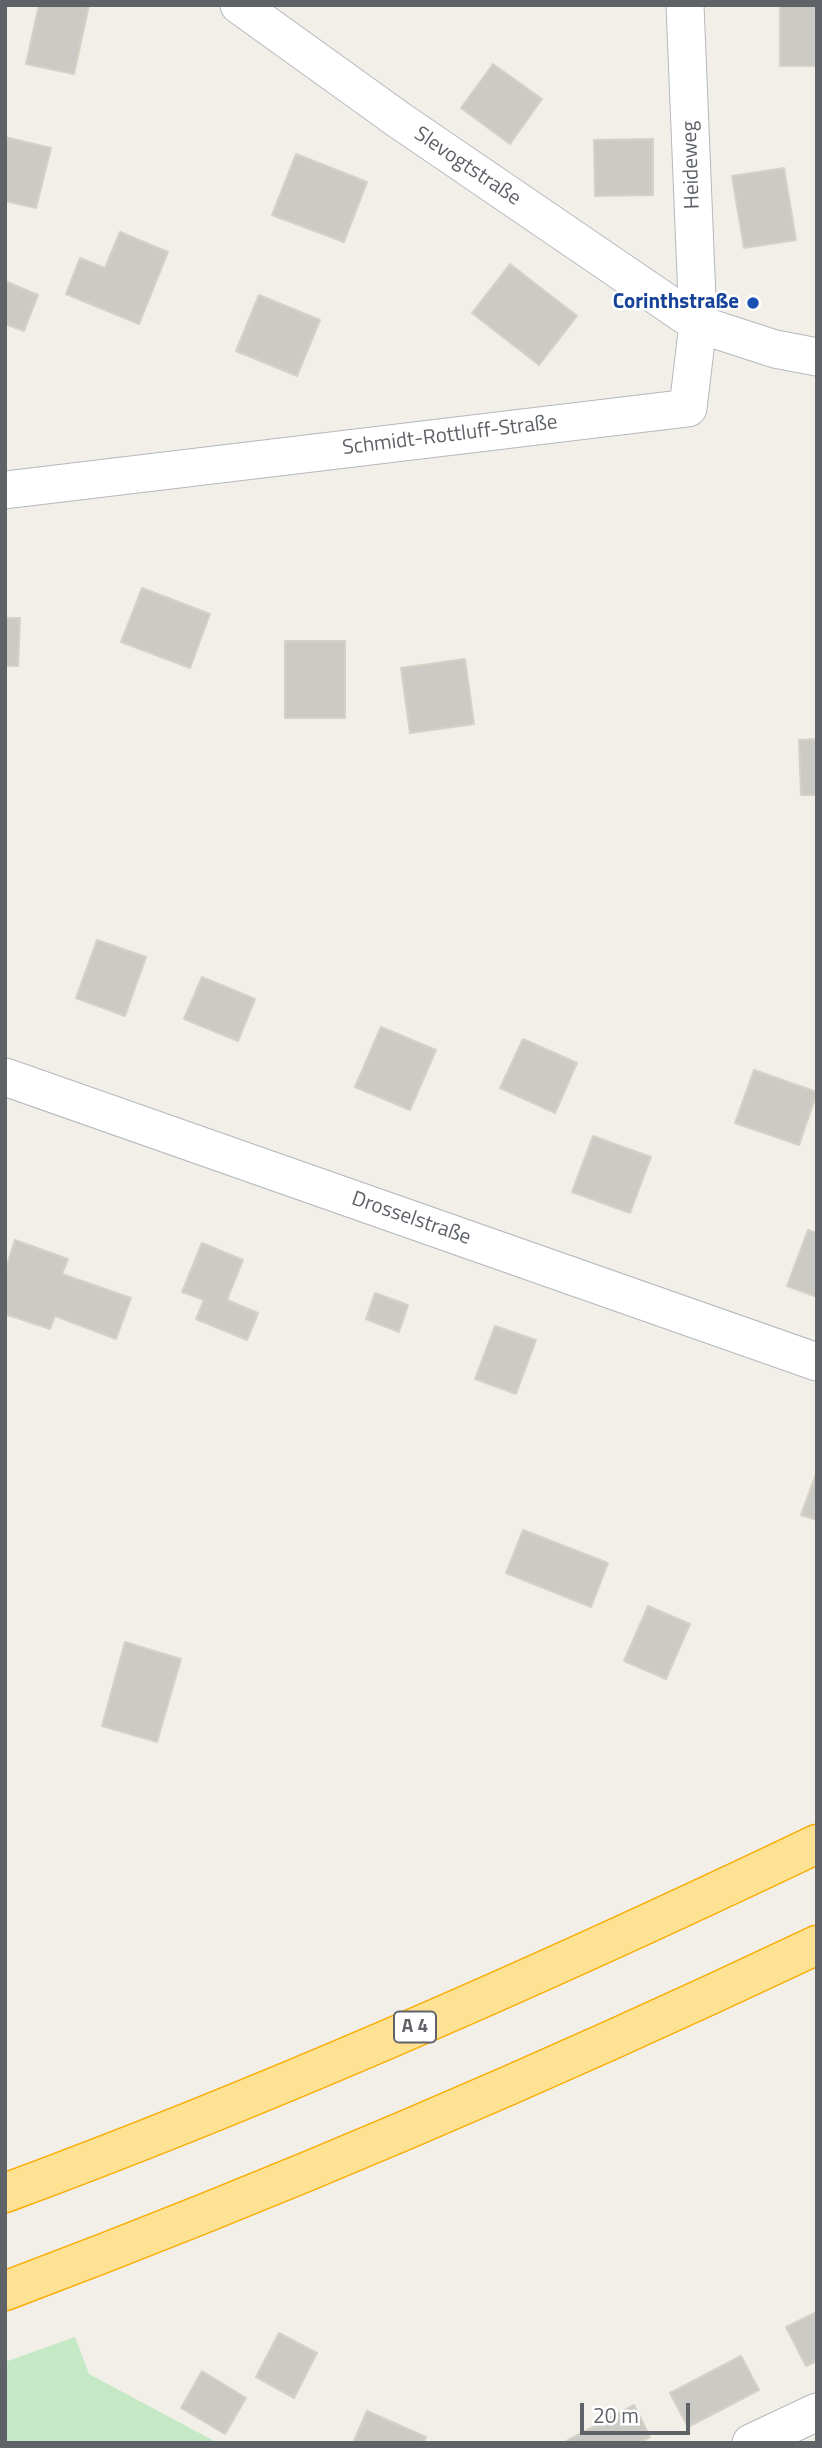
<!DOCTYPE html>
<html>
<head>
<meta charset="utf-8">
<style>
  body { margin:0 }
  #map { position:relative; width:822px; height:2448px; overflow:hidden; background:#f1efe8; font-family:"Titillium Web",sans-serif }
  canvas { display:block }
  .frame { position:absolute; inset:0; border:7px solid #5f6368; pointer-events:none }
  .scale { position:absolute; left:580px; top:2403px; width:110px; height:32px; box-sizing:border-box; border:4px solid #5f6368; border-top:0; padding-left:9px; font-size:21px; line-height:24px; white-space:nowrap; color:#5f6368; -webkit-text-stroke:5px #fff; paint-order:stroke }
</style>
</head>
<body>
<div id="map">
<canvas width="822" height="2448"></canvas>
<div class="frame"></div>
<div class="scale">20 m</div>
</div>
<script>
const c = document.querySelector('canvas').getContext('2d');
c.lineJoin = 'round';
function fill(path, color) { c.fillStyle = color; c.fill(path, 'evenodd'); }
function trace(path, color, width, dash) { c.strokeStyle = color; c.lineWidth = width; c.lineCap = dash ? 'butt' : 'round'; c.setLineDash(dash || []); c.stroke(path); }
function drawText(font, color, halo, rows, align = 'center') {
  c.font = font + ' "Titillium Web",sans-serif'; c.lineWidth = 5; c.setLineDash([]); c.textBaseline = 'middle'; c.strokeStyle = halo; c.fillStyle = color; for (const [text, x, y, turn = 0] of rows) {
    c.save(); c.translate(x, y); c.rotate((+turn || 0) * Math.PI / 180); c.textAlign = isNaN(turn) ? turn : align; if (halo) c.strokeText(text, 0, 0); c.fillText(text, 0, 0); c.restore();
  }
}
const green = new Path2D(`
  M 75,2337 L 89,2374 L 218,2443 L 5,2443 L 5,2362 Z`);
const building = new Path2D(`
  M 39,5 L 89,5 L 74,74 L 26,64 Z
  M 780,5 L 817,5 L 817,66 L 780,66 Z
  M 493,64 L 542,99 L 510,144 L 461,108 Z
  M 5,137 L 51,148 L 36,208 L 5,201 Z
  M 653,139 L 653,195 L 595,196 L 594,140 Z
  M 296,154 L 367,182 L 344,242 L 272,215 Z
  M 784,168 L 796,240 L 744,248 L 732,176 Z
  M 120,232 L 168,252 L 139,324 L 66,294 L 80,258 L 105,268 Z
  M 510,264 L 577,316 L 539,365 L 472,313 Z
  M 5,281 L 38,295 L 24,331 L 5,324 Z
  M 259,295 L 320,320 L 297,376 L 236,351 Z
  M 142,588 L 210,614 L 190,668 L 121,642 Z
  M 5,618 L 20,618 L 18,666 L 5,666 Z
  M 285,641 L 345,641 L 345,718 L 285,718 Z
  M 465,659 L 474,724 L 410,733 L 401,668 Z
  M 817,739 L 817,795 L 801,795 L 799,740 Z
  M 97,940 L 146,957 L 125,1016 L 76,998 Z
  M 202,977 L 255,999 L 238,1041 L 184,1019 Z
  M 381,1027 L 436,1050 L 410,1110 L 355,1087 Z
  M 523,1039 L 577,1063 L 555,1113 L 500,1088 Z
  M 754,1070 L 817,1092 L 799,1145 L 735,1123 Z
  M 593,1136 L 651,1157 L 630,1213 L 572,1192 Z
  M 808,1230 L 817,1233 L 817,1297 L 787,1286 Z
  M 15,1240 L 68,1259 L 62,1274 L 131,1298 L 116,1339 L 55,1316 L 50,1329 L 5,1314 L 5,1271 Z
  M 202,1243 L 243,1260 L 227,1300 L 258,1313 L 247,1340 L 196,1319 L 204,1300 L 182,1292 Z
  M 375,1293 L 408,1305 L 399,1332 L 366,1319 Z
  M 495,1326 L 536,1340 L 516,1394 L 475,1379 Z
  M 817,1471 L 817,1520 L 801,1515 Z
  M 523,1530 L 608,1563 L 591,1607 L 506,1573 Z
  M 648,1606 L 690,1624 L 666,1679 L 624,1661 Z
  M 125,1642 L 181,1659 L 157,1742 L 102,1726 Z
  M 817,2312 L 817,2361 L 806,2366 L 786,2327 Z
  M 279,2333 L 317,2353 L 294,2398 L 256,2377 Z
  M 741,2356 L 759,2390 L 688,2427 L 670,2393 Z
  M 202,2371 L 246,2398 L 225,2434 L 181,2408 Z
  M 634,2405 L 650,2437 L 638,2443 L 563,2443 Z
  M 367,2411 L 426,2437 L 423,2443 L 353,2443 Z`);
const minor = new Path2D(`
  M 239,5 L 399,120 L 698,324 L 775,349 L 817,357
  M 5,490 L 688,408 L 698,324 L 685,5
  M 5,1077 L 817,1362
  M 751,2443 L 817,2412`);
const highway = new Path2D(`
  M 5,2193 C 281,2091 551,1971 817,1844
  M 5,2291 C 281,2187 551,2071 817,1945`);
const markers = [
  [753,303,7,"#1a4fb4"]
];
const shields = [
  [415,2027,42]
];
const shieldNames = [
  ["A 4",415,2027]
];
const streetNames = [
  ["Heideweg",692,165,-92],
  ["Slevogtstraße",467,167,34],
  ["Schmidt-Rottluff-Straße",450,436,-7],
  ["Drosselstraße",411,1219,19]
];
const transitNames = [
  ["Corinthstraße",739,303]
];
fill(green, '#c5e8c5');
fill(building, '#cccac5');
trace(building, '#d6d1c6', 2);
trace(minor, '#b5b8bc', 39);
trace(highway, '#f9ab00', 41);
trace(minor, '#fff', 37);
trace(highway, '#fde293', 38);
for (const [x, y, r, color] of markers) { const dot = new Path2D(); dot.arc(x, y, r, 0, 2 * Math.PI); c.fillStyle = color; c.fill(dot); trace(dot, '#fff', 2.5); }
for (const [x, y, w] of shields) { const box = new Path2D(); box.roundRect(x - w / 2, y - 15.5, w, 31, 5); c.fillStyle = '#fff'; c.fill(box); trace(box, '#5f6368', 2); }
drawText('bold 19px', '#5f6368', null, shieldNames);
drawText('21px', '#5f6368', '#fff', streetNames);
drawText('bold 21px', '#164399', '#fff', transitNames, 'right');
</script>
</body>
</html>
